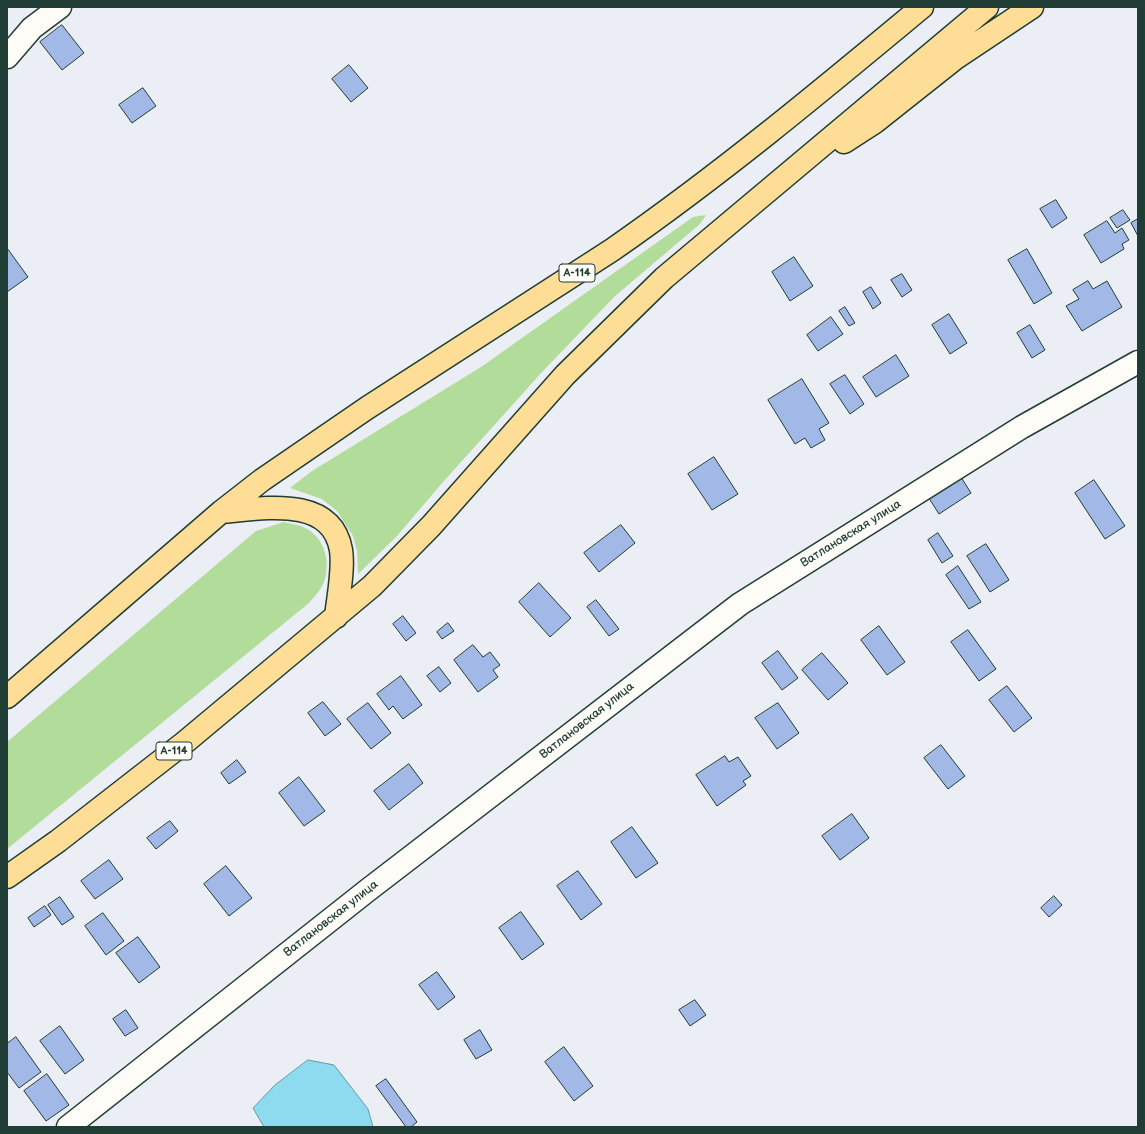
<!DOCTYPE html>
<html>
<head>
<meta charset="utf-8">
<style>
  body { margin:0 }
  #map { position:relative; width:1145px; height:1134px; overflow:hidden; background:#ebeef4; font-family:"Balsamiq Sans",sans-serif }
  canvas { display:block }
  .frame { position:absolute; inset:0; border:8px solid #1f3d34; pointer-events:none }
</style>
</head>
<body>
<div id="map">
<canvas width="1145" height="1134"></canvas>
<div class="frame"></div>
</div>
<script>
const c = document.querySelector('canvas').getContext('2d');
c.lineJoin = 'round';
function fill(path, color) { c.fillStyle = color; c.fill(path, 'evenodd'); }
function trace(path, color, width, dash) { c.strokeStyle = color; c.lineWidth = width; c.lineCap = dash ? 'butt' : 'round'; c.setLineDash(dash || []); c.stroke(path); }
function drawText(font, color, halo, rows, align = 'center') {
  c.font = font + ' "Balsamiq Sans",sans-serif'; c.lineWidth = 3; c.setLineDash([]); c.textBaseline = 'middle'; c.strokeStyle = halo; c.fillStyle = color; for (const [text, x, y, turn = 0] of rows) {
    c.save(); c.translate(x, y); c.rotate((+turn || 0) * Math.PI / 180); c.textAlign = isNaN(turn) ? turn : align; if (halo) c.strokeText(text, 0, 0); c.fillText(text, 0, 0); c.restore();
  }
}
const green = new Path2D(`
  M 706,215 L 700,224 L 615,296 L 543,371 L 443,482 L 397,536 L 358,574 L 357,551 L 353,536 L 337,511 L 322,499 L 290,488 L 312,471 L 481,367 L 693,217 Z
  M 284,522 C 290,524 297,524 303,527 C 326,536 333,568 321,588 C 318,593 313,598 309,603 L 7,849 L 7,742 L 256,531 Z`);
const water = new Path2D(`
  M 308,1060 L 334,1065 L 368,1109 L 373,1127 L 264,1127 L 253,1108 L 275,1085 Z`);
const building = new Path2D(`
  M 62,25 L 84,53 L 62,70 L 40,42 Z
  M 349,65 L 368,88 L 351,102 L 332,79 Z
  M 143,88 L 156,106 L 132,123 L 119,105 Z
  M 1056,200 L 1067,218 L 1052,228 L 1040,209 Z
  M 1123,210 L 1130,220 L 1117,228 L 1110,218 Z
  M 1138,219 L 1138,236 L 1131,223 Z
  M 1107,221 L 1115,233 L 1122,228 L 1129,240 L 1122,244 L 1124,249 L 1101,263 L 1084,235 Z
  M 7,248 L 28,277 L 7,292 Z
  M 1027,249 L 1052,293 L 1034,304 L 1008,260 Z
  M 794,257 L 813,286 L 790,301 L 772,272 Z
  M 902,274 L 912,290 L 902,297 L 891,280 Z
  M 1088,281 L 1093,289 L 1107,281 L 1122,307 L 1082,331 L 1066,306 L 1079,299 L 1073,290 Z
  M 871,287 L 881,303 L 873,309 L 863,292 Z
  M 845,307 L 855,323 L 849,326 L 839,311 Z
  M 949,314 L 967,343 L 950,354 L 932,325 Z
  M 831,317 L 843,334 L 818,351 L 807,335 Z
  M 1030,325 L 1045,350 L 1032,358 L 1017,333 Z
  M 896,355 L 909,376 L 876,397 L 863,377 Z
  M 845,375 L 864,404 L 850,414 L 830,384 Z
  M 802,379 L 829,423 L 819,429 L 825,440 L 811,448 L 805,438 L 795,444 L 768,400 Z
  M 714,457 L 738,494 L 712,510 L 688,474 Z
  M 959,474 L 971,493 L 939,514 L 927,495 Z
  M 1094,480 L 1125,526 L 1105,539 L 1075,493 Z
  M 621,525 L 635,543 L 599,572 L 584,553 Z
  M 938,533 L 953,556 L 942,563 L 928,540 Z
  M 986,544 L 1009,580 L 990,592 L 967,556 Z
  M 958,566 L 981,602 L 969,609 L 946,575 Z
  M 539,583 L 571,618 L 550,637 L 519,602 Z
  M 596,600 L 619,629 L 609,636 L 587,607 Z
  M 403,616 L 416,633 L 406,641 L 393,624 Z
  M 448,623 L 454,631 L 442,639 L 437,632 Z
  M 879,626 L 905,662 L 887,675 L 861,640 Z
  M 968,630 L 996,669 L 979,681 L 951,642 Z
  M 473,645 L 483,657 L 490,652 L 500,665 L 493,670 L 498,677 L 478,692 L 454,660 Z
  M 778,651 L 798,678 L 782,690 L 762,663 Z
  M 822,653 L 848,683 L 828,700 L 802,670 Z
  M 439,667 L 451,683 L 440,692 L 427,676 Z
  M 401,676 L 422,705 L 403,719 L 393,706 L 389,710 L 377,694 Z
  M 1007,686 L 1032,718 L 1014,732 L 989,700 Z
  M 323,702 L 341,724 L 325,736 L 308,713 Z
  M 368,703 L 391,733 L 371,749 L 347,719 Z
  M 778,703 L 799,733 L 777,749 L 755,718 Z
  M 941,745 L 965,776 L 948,789 L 924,758 Z
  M 725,756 L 729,762 L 738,757 L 751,776 L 743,781 L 746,785 L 717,806 L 696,775 Z
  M 237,760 L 246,772 L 229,784 L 221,773 Z
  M 409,764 L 423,783 L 389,810 L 374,791 Z
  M 299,777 L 325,811 L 304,826 L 279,793 Z
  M 852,814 L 869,838 L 840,860 L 822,836 Z
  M 170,821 L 178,831 L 156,849 L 147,838 Z
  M 632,827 L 658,863 L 636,878 L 611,842 Z
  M 109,860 L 123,879 L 95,899 L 81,881 Z
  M 226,866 L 252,898 L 229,916 L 204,884 Z
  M 578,871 L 602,904 L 581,920 L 557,886 Z
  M 1054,896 L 1062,905 L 1049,917 L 1041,908 Z
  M 60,897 L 74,917 L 62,925 L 48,905 Z
  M 45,906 L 51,915 L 34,927 L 28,918 Z
  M 521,912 L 544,944 L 522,960 L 499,928 Z
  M 103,913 L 124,941 L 106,955 L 85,926 Z
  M 138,937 L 160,967 L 139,983 L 116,953 Z
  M 437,972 L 455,997 L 438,1010 L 419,985 Z
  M 695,1000 L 706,1015 L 690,1026 L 679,1010 Z
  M 126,1010 L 138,1028 L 125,1036 L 113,1019 Z
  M 60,1026 L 84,1060 L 65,1074 L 40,1041 Z
  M 480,1030 L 492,1050 L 476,1059 L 464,1040 Z
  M 16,1037 L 41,1072 L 19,1088 L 7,1072 L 7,1044 Z
  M 564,1047 L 593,1086 L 574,1101 L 545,1062 Z
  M 47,1074 L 69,1105 L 46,1121 L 24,1091 Z
  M 386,1079 L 417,1122 L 411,1127 L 406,1127 L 376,1086 Z`);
const minor = new Path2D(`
  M 7,57 L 32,28 L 60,7
  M 68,1127 L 368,890 L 740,604 L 1022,427 L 1138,362`);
const major = new Path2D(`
  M 844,142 L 875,122 L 957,57 L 1032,7
  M 221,512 C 261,509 331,494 341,550 C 344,570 338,598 336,617
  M 7,697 L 221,512 L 262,480 L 367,408 L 612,250 C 720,175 821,91 922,7
  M 7,877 L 58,841 L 184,743 L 372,586 L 431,526 L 565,375 L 664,278 L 987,7`);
const shields = [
  [577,273,36],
  [174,751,36]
];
const shieldNames = [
  ["А-114",577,273],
  ["А-114",174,751]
];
const streetNames = [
  ["Ватлановская улица",851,534,-32],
  ["Ватлановская улица",587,721,-38],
  ["Ватлановская улица",331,919,-38]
];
fill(green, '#b1dc9a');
fill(water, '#8edaee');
trace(water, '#629ba4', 1);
fill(building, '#a2b8e6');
trace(building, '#1f3d34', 1);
trace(minor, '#1f3d34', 25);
trace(major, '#1f3d34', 25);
trace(minor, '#fdfcf7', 22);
trace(major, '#fedd96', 22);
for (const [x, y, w] of shields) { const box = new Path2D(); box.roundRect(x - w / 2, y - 9, w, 18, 3); c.fillStyle = '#fdfcf7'; c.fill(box); trace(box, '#1f3d34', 1); }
drawText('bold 11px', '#1f3d34', null, shieldNames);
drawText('12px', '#1f3d34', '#fdfcf7', streetNames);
</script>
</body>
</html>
